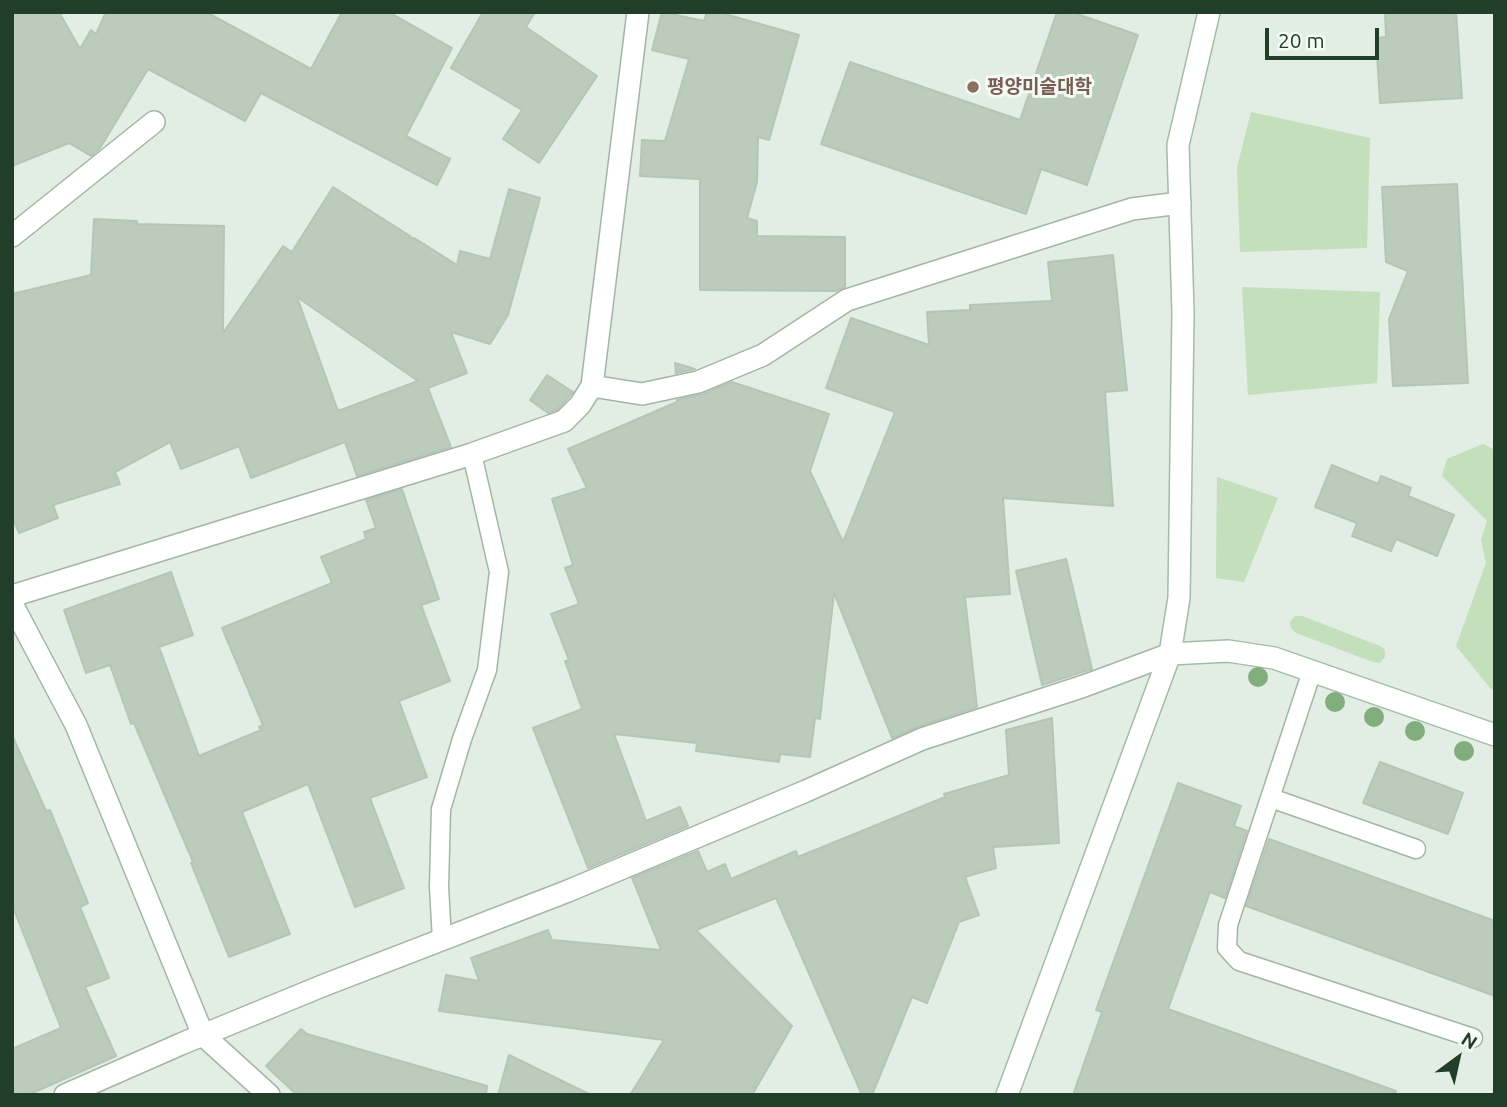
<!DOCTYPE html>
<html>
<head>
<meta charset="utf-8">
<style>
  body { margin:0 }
  #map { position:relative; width:1507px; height:1107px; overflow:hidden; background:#e2ede3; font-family:Ubuntu,sans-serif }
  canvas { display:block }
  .frame { position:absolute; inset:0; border:14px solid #213f28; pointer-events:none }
  .north { position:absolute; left:1423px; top:1023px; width:70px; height:70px; -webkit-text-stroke:5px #f3f9f3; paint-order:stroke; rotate:33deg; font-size:19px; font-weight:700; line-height:28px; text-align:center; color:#213f28 }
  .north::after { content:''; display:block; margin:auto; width:24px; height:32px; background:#213f28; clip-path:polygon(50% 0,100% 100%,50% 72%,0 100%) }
  .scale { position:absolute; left:1265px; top:28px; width:114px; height:32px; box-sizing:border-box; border:4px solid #213f28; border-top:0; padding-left:9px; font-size:21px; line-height:24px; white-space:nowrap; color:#213f28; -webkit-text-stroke:5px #f3f9f3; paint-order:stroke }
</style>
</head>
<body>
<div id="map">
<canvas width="1507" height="1107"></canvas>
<div class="frame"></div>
<div class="north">N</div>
<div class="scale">20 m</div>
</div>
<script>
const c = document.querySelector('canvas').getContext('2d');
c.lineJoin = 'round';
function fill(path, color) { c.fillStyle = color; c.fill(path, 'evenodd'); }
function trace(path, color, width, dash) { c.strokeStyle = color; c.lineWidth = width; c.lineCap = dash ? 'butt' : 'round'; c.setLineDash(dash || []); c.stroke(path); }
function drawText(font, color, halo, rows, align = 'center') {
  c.font = font + ' Ubuntu,"Noto Sans KR",sans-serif'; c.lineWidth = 6; c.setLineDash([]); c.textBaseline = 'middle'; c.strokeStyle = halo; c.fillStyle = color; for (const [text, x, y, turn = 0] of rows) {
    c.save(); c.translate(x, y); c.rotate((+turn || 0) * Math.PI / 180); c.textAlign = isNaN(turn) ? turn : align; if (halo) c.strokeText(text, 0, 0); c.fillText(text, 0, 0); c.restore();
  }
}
const green = new Path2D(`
  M 1251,112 L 1370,138 L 1367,248 L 1240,252 L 1237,167 Z
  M 1242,287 L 1380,292 L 1377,383 L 1248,395 Z
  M 1483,444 L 1495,450 L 1495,690 L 1490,688 L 1456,646 L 1486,563 L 1481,540 L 1487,521 L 1442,476 L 1447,459 Z
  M 1217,477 L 1278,498 L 1244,582 L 1216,578 Z
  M 1295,616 L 1302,616 L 1380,646 L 1385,650 L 1385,657 L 1380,663 L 1373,662 L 1296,633 L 1291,628 L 1290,622 Z`);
const building = new Path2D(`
  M 12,12 L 59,12 L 80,49 L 91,30 L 96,34 L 106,12 L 206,12 L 311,69 L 342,12 L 389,12 L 452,48 L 406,136 L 450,159 L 437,185 L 261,93 L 245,121 L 148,69 L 100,148 L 91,156 L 69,143 L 12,166 Z
  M 483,12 L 535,12 L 526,27 L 597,76 L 539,163 L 503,139 L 522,110 L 451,68 Z
  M 662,12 L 704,21 L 707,12 L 718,12 L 799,35 L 769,140 L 758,137 L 757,182 L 747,218 L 757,221 L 757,236 L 845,237 L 845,287 L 837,291 L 700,290 L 700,179 L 640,176 L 642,140 L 665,141 L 689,59 L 652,50 Z
  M 1057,12 L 1071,12 L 1138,35 L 1087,185 L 1041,169 L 1026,214 L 821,144 L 850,62 L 1020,120 Z
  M 1385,12 L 1456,12 L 1462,98 L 1380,103 L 1376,38 L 1386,37 Z
  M 1457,184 L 1468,383 L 1393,386 L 1389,319 L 1408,271 L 1386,262 L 1382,187 Z
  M 333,187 L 410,236 L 409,237 L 416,239 L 457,265 L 460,251 L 490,259 L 509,189 L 540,198 L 508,315 L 490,344 L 451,332 L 467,373 L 428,388 L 451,447 L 357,476 L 345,442 L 251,478 L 239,446 L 181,469 L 170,442 L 115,472 L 120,484 L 53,505 L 58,518 L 19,533 L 12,516 L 12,294 L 91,275 L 94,219 L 137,221 L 137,224 L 224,226 L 223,333 L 283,246 L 292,252 ZM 297,297 L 418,381 L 338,411 Z
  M 1113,255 L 1127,390 L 1105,392 L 1113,506 L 1003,498 L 1010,594 L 965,597 L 977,707 L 918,727 L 892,738 L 834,593 L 820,719 L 815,718 L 810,757 L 780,754 L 779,762 L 696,751 L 697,743 L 614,734 L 646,821 L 680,807 L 688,826 L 588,868 L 533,728 L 582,709 L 565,661 L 569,660 L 551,614 L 579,604 L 565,568 L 573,565 L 552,499 L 587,488 L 568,449 L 677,402 L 677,400 L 703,394 L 732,382 L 829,414 L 810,471 L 843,542 L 895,412 L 826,388 L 851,318 L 929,345 L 927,312 L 970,310 L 970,305 L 1052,301 L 1048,262 Z
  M 675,363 L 695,369 L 676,373 Z
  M 547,375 L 573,392 L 557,410 L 548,413 L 530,400 Z
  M 1332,465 L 1378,484 L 1381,476 L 1411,488 L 1408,496 L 1454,515 L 1437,556 L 1396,539 L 1391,551 L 1352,536 L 1357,523 L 1315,507 Z
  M 402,489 L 439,599 L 421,605 L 450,681 L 399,701 L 427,777 L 370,798 L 404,888 L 355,907 L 308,784 L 242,812 L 290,934 L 229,957 L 191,863 L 193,862 L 134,723 L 131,724 L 110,665 L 86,673 L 64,610 L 171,572 L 193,635 L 159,647 L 199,756 L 261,730 L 259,727 L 263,725 L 222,628 L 332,583 L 321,557 L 366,539 L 364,532 L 376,528 L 366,500 Z
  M 1066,559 L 1092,669 L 1042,685 L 1016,571 Z
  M 1052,718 L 1059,843 L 993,847 L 996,868 L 965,877 L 979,915 L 959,922 L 927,1003 L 912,997 L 872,1095 L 862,1095 L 776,898 L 696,930 L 792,1026 L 752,1095 L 630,1095 L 664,1040 L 439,1011 L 446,975 L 479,981 L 471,958 L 548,930 L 552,940 L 661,950 L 632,878 L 698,851 L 707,872 L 725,864 L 731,879 L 796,851 L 798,857 L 945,797 L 944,794 L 1009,775 L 1006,730 Z
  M 12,735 L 46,811 L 50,810 L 88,903 L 80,907 L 109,978 L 85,987 L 116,1056 L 28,1095 L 12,1095 L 12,1049 L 61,1028 L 12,905 Z
  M 1380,762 L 1463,793 L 1448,834 L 1363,803 Z
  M 1178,783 L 1241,806 L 1234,826 L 1247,831 L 1225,898 L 1210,892 L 1168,1009 L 1396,1091 L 1395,1095 L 1073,1095 L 1102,1012 L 1096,1010 Z
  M 1269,839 L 1495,921 L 1495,996 L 1246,906 Z
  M 301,1029 L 307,1034 L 487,1086 L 486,1095 L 297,1095 L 266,1066 Z
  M 509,1055 L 591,1095 L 498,1095 Z`);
const lane = new Path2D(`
  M 1312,671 L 1228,925 L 1227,948 L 1239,961 L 1473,1038
  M 1271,798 L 1416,849
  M 442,940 L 439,887 L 441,809 L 462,739 L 487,670 L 499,572 L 472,454`);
const street = new Path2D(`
  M 12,236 L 154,122
  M 592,386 L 642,394 L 698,382 L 763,355 L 847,300 L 1132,209 L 1180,203
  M 12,596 L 472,454 L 564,421 L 580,405 L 592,386 L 638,12
  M 12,604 L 76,725 L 203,1035 L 269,1095
  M 65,1095 L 181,1044 L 322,986 L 568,891 L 806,791 L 922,739 L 1084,686 L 1170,654`);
const secondary = new Path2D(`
  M 1170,654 L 1228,651 L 1274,658 L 1495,735
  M 1007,1095 L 1170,654 L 1179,598 L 1183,313 L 1178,145 L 1209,12`);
const trees = [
  [1258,677],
  [1335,702],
  [1374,717],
  [1415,731],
  [1464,751]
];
const markers = [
  [973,87,7,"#8d6e63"]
];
const educationNames = [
  ["평양미술대학",987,87]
];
fill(green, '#c3dfbb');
fill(building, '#bbcbbc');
trace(building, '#b4c7b6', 2);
trace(lane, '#a4b5a7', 21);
trace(street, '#a4b5a7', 24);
trace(secondary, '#a3bca7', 24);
trace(lane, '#fff', 18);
trace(street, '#fff', 21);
trace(secondary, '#fff', 21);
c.fillStyle = '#82ad7d';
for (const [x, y] of trees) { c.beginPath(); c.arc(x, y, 10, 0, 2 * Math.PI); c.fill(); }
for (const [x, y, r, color] of markers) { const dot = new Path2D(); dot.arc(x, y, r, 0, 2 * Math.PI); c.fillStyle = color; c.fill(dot); trace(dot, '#f3f9f3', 2.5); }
drawText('bold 19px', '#785e54', '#f3f9f3', educationNames, 'left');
</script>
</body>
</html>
